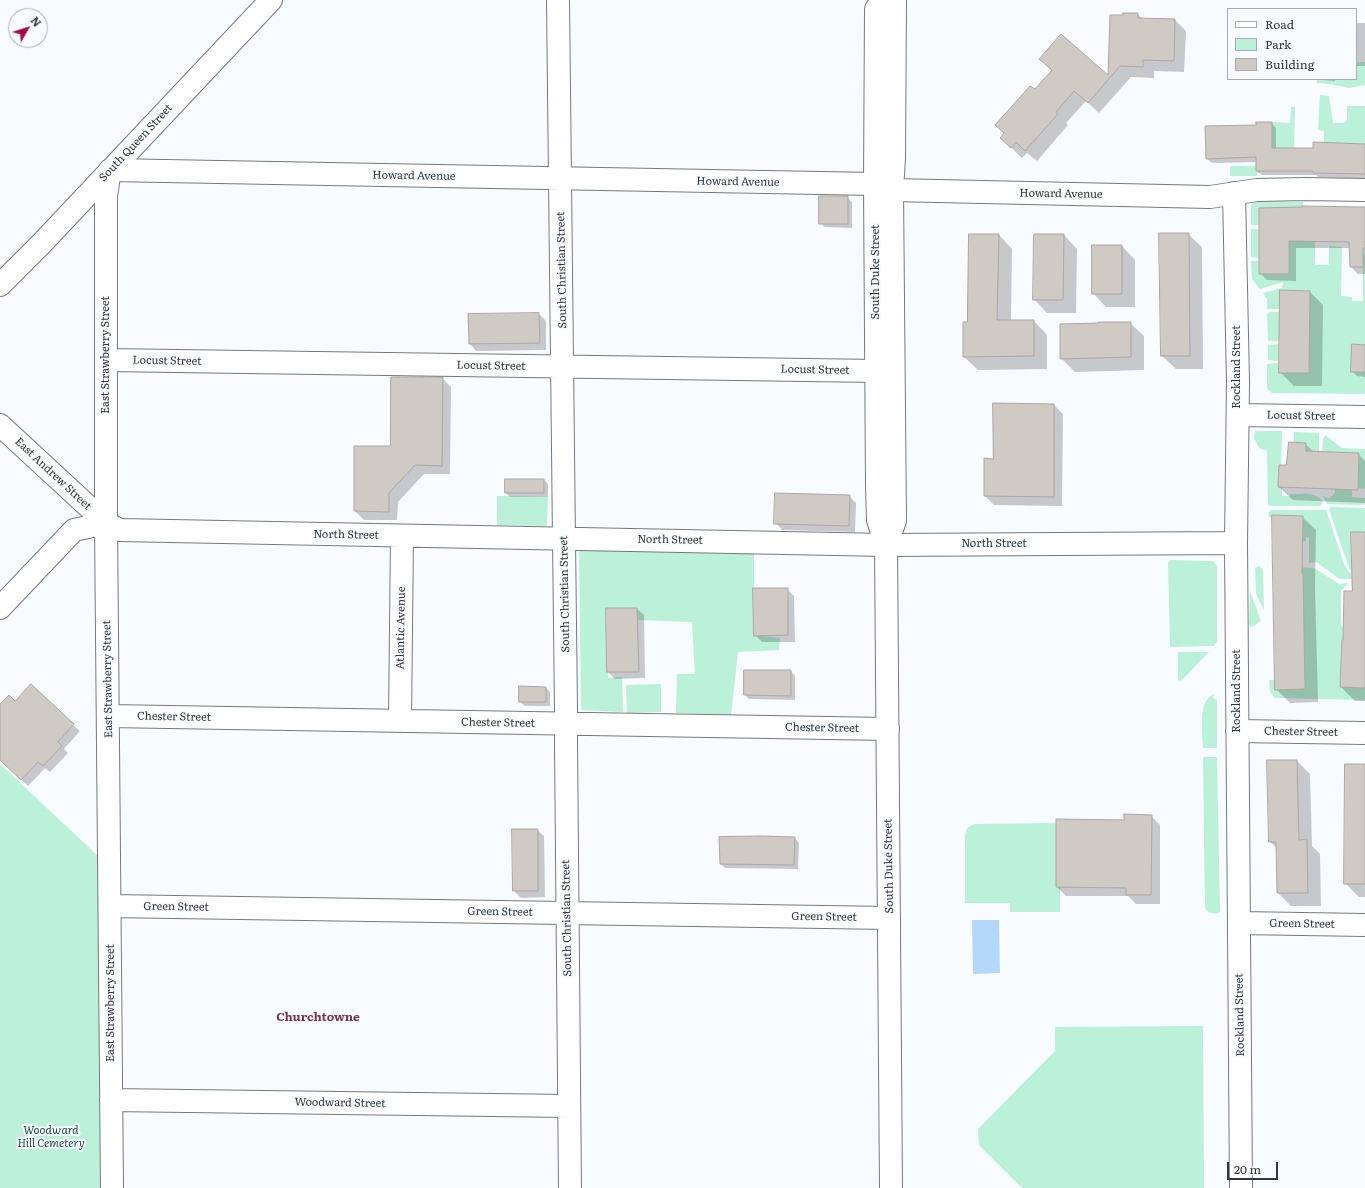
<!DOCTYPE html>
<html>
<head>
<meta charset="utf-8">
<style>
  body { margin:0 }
  #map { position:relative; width:1365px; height:1188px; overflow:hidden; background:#f8fbff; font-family:Literata,serif }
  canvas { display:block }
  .legend { position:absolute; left:1227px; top:8px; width:130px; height:72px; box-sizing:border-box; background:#f8fbff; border:1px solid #aaacaf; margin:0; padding:5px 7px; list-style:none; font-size:12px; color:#343538 }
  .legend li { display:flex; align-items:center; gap:8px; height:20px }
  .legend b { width:20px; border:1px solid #aaacaf }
  .north { position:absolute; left:8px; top:8px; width:40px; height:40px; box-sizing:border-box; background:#f8fbff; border:1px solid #aaacaf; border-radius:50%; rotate:51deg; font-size:11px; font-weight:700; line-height:16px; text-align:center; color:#343538 }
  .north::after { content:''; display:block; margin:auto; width:14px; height:18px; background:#a50c42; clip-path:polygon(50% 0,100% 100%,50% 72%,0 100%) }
  .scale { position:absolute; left:1227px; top:1162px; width:51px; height:18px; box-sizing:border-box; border:2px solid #343538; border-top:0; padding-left:5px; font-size:12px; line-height:14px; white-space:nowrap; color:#343538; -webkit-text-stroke:3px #f8fbff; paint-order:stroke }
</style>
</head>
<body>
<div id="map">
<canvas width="1365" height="1188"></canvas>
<ul class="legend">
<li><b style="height:5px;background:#fff"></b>Road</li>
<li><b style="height:11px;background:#baf1d8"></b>Park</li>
<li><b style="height:11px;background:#cfcac4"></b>Building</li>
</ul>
<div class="north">N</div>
<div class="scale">20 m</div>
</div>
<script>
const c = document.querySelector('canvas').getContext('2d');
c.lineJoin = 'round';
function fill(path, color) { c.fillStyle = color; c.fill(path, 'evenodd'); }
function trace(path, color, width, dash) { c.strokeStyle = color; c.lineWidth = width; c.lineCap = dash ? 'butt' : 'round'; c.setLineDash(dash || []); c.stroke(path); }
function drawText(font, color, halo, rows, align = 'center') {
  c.font = font + ' Literata,serif'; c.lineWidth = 4; c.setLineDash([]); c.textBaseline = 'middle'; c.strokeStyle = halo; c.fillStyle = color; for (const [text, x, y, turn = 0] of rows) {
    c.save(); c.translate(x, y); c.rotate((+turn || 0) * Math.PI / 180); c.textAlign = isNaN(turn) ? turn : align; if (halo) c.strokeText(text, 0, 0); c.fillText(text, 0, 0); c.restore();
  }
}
const green = new Path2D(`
  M 1356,62 L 1365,62 L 1365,85 L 1349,88 L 1330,84 L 1317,83 L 1317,79 L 1356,79 Z
  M 1320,95 L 1329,96 L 1333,123 L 1344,123 L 1347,120 L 1347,106 L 1365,106 L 1365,144 L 1360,144 L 1360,154 L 1345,143 L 1324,145 L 1324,131 L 1318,130 Z
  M 1291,107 L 1295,107 L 1294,148 L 1272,148 L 1272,122 L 1290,123 Z
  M 1230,166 L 1256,166 L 1256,171 L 1259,171 L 1259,173 L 1257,173 L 1257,176 L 1230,176 Z
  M 1254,201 L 1303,202 L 1302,241 L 1315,241 L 1315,265 L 1329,265 L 1329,246 L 1342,247 L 1341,296 L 1352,297 L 1352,301 L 1363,301 L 1363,254 L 1365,254 L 1365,394 L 1272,393 L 1267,388 L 1267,364 L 1279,363 L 1279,373 L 1309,373 L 1310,291 L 1280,290 L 1280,309 L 1267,309 L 1267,299 L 1263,293 L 1282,288 L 1283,282 L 1260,289 L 1252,279 L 1251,261 L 1259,261 L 1259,274 L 1289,274 L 1289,208 L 1259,208 L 1259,225 L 1251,225 L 1251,205 Z
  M 1251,229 L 1259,229 L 1259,258 L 1251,257 Z
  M 1269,312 L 1280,312 L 1280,341 L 1268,341 L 1267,314 Z
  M 1279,344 L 1279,361 L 1268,360 L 1268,345 Z
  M 1255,431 L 1282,431 L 1281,465 L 1279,465 L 1283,487 L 1282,489 L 1282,496 L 1290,496 L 1290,494 C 1302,494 1316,491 1323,502 L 1320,506 L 1270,506 L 1268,504 L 1267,451 L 1259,448 L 1254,438 Z
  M 1294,432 L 1319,433 L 1319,452 L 1305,451 L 1306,443 L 1294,442 Z
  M 1325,435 L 1342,448 L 1365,449 L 1365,489 L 1358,488 L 1359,453 L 1326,452 L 1322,456 L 1323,439 Z
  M 1335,489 L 1352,490 L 1352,497 L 1365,498 L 1365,503 L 1363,505 L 1327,504 L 1323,495 L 1326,498 L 1330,498 L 1335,493 Z
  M 497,496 L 548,497 L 547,526 L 497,525 Z
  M 1330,507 L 1365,508 L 1365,532 L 1351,532 L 1351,567 L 1360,579 L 1349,568 L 1329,509 Z
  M 1271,510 L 1326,510 L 1344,564 L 1350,573 L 1356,579 L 1340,579 L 1316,562 L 1309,563 L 1309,538 L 1306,537 L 1306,541 L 1303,542 L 1303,516 L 1273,515 L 1272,518 L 1269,517 L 1268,513 Z
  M 579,550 L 754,553 L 754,635 L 780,638 L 779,650 L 738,652 L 731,715 L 676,713 L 677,674 L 695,674 L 692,622 L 638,620 L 637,608 L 606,609 L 608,678 L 622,677 L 623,712 L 581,710 Z
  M 1171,560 L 1213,561 L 1217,566 L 1217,642 L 1214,646 L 1170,647 L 1168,563 Z
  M 1259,566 L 1263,569 L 1264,610 L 1256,594 L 1255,568 Z
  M 1297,567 L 1314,568 L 1339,584 L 1348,583 L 1341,591 L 1341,625 L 1346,634 L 1365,641 L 1342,640 L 1340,687 L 1365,688 L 1365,700 L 1275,698 L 1270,692 L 1269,680 L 1275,680 L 1275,690 L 1305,689 L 1303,574 L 1297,573 Z
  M 1250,591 L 1261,621 L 1252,627 L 1249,625 Z
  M 1178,652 L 1209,652 L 1182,680 L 1180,681 L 1178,680 Z
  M 661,684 L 661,712 L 627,713 L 626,685 Z
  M 1214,694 L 1213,698 L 1217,700 L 1217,748 L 1203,748 C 1203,732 1197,701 1214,694 Z
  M 1203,757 L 1217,757 L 1220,912 L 1216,914 L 1208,912 L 1205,908 Z
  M 0,764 L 98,856 L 99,1034 L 103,1188 L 0,1188 Z
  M 1056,823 L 1056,887 L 1060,887 L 1060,912 L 1010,912 L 1010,903 L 965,903 L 965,835 L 967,828 L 974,824 Z
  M 1203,1026 L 1204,1188 L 1022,1188 L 979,1145 L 978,1129 L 1055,1051 L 1055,1027 Z`);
const water = new Path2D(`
  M 972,920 L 999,920 L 1000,973 L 973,974 Z`);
const shadow = new Path2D(`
  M 1138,14 L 1142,19 L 1175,20 L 1186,31 L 1184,72 L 1154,71 L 1154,78 L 1131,77 L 1099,113 L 1086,101 L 1066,123 L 1068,125 L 1037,161 L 1027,153 L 1022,158 L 1001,138 L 1035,91 L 1052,71 L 1040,59 L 1109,78 Z
  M 1356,23 L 1365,23 L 1365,66 L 1356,66 Z
  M 1321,79 L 1335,79 L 1335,81 L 1323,80 Z
  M 1271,123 L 1276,128 L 1276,149 L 1314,149 L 1365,145 L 1365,179 L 1318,177 L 1316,175 L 1262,175 L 1257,171 L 1257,162 L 1212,163 L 1207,159 L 1257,126 Z
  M 847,197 L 852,202 L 852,228 L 825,227 L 820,223 Z
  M 1365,203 L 1365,274 L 1358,274 L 1351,267 L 1350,248 L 1296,248 L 1296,281 L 1267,280 L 1260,273 L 1260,209 L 1365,208 Z
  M 1188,234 L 1202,247 L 1203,369 L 1176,369 L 1162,356 Z
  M 999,235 L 1012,249 L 1011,321 L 1034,321 L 1047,335 L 1047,369 L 978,370 L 964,357 L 968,323 Z
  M 1064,235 L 1077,249 L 1076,313 L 1047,313 L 1034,299 Z
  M 1122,246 L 1135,260 L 1135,307 L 1106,307 L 1093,293 Z
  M 1310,292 L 1323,305 L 1322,386 L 1294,386 L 1280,372 Z
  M 539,314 L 546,321 L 546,350 L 476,351 L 470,344 Z
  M 1130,323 L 1144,336 L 1144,370 L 1075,372 L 1061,358 Z
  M 1365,346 L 1365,377 L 1357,376 L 1352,371 Z
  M 442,378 L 451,387 L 450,474 L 424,474 L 398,502 L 397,520 L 364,520 L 355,511 L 391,447 Z
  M 1054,405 L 1063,414 L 1062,506 L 994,505 L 985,496 L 985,460 L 994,460 Z
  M 1305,444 L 1314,452 L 1358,454 L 1365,461 L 1365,503 L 1293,500 L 1279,487 Z
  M 506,480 L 544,480 L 548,484 L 548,497 L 510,497 L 506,493 Z
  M 849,496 L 856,503 L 855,532 L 782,530 L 776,523 Z
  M 1302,517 L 1316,530 L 1315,587 L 1318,702 L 1290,703 L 1276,689 Z
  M 1365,533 L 1365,701 L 1355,701 L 1341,687 L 1344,641 Z
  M 787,589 L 794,596 L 795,642 L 762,642 L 755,635 Z
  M 637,609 L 644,615 L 645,678 L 615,679 L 608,672 Z
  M 791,671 L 795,676 L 795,700 L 749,699 L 745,695 Z
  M 546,688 L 550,692 L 550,706 L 525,706 L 520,702 Z
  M 15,702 L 73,725 L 80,731 L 64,749 L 68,753 L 50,772 L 45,768 L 28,786 L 0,759 L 0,705 Z
  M 1297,761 L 1310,774 L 1312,846 L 1320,854 L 1321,906 L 1291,906 L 1278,893 L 1277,848 L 1270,842 Z
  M 1365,765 L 1365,897 L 1359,897 L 1345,883 Z
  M 1151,816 L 1160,825 L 1160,904 L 1136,904 L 1128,896 L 1066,896 L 1057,887 L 1125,821 Z
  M 537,830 L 544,836 L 545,897 L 521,898 L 514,891 Z
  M 795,838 L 799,843 L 798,869 L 725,868 L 721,864 Z`);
const building = new Path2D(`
  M 1123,13 L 1138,13 L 1138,18 L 1175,19 L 1174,61 L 1143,60 L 1143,67 L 1120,66 L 1088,103 L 1074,91 L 1056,112 L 1058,114 L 1025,151 L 1016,142 L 1011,148 L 1000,138 L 1004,133 L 995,125 L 1030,86 L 1035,89 L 1052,70 L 1039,59 L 1061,34 L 1108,75 L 1110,15 L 1123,15 Z
  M 1256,122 L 1272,122 L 1272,148 L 1313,148 L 1313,142 L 1365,144 L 1365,174 L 1313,173 L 1313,171 L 1256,171 L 1256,157 L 1206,159 L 1205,126 L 1256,125 Z
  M 819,196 L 848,196 L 848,224 L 819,224 Z
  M 1302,206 L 1365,207 L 1365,248 L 1363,248 L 1363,267 L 1350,267 L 1349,242 L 1289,241 L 1289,274 L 1259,274 L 1259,208 L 1302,207 Z
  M 1159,233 L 1189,233 L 1190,356 L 1161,356 Z
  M 969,234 L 999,234 L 997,320 L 1034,320 L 1034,356 L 963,357 L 963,322 L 967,322 Z
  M 1034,234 L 1064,234 L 1063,300 L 1033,300 Z
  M 1092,245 L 1122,245 L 1122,294 L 1092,294 Z
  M 1280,290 L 1310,291 L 1309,373 L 1279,373 Z
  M 539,313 L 540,343 L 469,344 L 468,314 Z
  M 1099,322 L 1131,322 L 1131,357 L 1060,359 L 1060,324 L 1099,323 Z
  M 1352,344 L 1365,345 L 1365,372 L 1351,372 Z
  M 391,377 L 443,377 L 442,466 L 415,465 L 389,493 L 389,512 L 354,511 L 354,446 L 390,446 Z
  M 993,403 L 1054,404 L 1054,497 L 984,496 L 984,458 L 993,459 Z
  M 1289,442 L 1306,443 L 1306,451 L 1359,453 L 1358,490 L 1278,487 L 1279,465 L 1286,465 Z
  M 505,479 L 544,479 L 544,493 L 505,493 Z
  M 775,493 L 850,495 L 849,526 L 774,524 Z
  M 1272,515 L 1303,516 L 1302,573 L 1303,573 L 1305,689 L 1275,690 Z
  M 1351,532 L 1365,532 L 1365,688 L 1340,687 L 1342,640 L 1343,640 L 1344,591 L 1352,591 Z
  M 753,588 L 788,588 L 788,635 L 754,636 Z
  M 606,608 L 637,608 L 639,672 L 607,672 Z
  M 744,670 L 791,670 L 791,696 L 744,695 Z
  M 31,684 L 74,724 L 58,742 L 62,746 L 43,766 L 38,762 L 21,780 L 0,760 L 0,704 L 9,695 L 15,701 Z
  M 519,686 L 546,687 L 546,702 L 519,702 Z
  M 1267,760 L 1297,760 L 1299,840 L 1307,839 L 1308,893 L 1277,893 L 1276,842 L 1269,842 Z
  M 1345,764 L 1365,764 L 1365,884 L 1344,884 Z
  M 1124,814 L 1152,815 L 1151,895 L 1126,895 L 1126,888 L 1056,887 L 1056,819 L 1124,820 Z
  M 512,829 L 538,829 L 538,891 L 513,891 Z
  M 761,836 L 795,837 L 794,865 L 720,864 L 719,837 Z`);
const minor = new Path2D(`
  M 558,0 L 564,539 L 566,710 L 566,742 L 570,1188
  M 1234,193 L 1238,382 L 1236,543 L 1241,1188
  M 106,360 L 877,371
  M 1238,415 L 1365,417
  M 0,425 L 106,523 L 120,530 L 886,545 L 1236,543
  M 0,608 L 74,530 L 106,523
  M 109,716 L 888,729
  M 400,721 L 402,536
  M 1237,731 L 1365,733
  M 110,906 L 889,918
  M 1239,923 L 1365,925
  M 111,1100 L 569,1106
  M 112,1188 L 106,523 L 106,196 L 110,170 L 875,184 L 892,190 L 1210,197 L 1257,190 L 1305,189 L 1365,190`);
const major = new Path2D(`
  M 882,0 L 876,9 L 875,184 L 877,485 L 878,520 L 886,545 L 891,1188
  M 886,545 L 895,521 L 892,190 L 894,158 L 895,0`);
const highway = new Path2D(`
  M 0,285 L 43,242 L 271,0`);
const streetNames = [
  ["South Queen Street",136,143,-47],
  ["Howard Avenue",414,176,1],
  ["Howard Avenue",738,182,1],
  ["Howard Avenue",1061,194,1],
  ["South Christian Street",562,270,-91],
  ["South Duke Street",876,272,-90],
  ["East Strawberry Street",106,355,-90],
  ["Locust Street",167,361,1],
  ["Locust Street",491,366,1],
  ["Rockland Street",1237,367,-90],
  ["Locust Street",815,370,1],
  ["Locust Street",1301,416,1],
  ["East Andrew Street",53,474,43],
  ["North Street",346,535,1],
  ["North Street",670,540,1],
  ["North Street",994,544],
  ["South Christian Street",565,594,-91],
  ["Atlantic Avenue",401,628,-89],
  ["East Strawberry Street",108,679,-91],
  ["Rockland Street",1237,691,-90],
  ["Chester Street",174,717,1],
  ["Chester Street",498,723,1],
  ["Chester Street",822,728,1],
  ["Chester Street",1301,732,1],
  ["South Duke Street",889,866,-91],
  ["Green Street",176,907,1],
  ["Green Street",500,912,1],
  ["Green Street",824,917,1],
  ["South Christian Street",567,918,-91],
  ["Green Street",1302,924,1],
  ["East Strawberry Street",111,1003,-90],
  ["Rockland Street",1240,1015,-91],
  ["Woodward Street",340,1103,1]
];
const parkNames = [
  ["Woodward",51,1131],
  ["Hill Cemetery",51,1144]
];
const neighbourhoodNames = [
  ["Churchtowne",318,1017]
];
fill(green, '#baf1d8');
fill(water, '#b3d8fa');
fill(shadow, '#0003');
fill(building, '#cfcac4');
trace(building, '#aca7a2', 1);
trace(minor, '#75797f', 24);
trace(major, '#75797f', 24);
trace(highway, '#75797f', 24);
trace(minor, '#fff', 22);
trace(major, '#fff', 22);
trace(highway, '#fff', 22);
drawText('11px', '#343538', '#f8fbff', streetNames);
drawText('italic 11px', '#1a4d39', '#f8fbff', parkNames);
drawText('bold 12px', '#7b3442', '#f8fbff', neighbourhoodNames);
</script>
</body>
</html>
